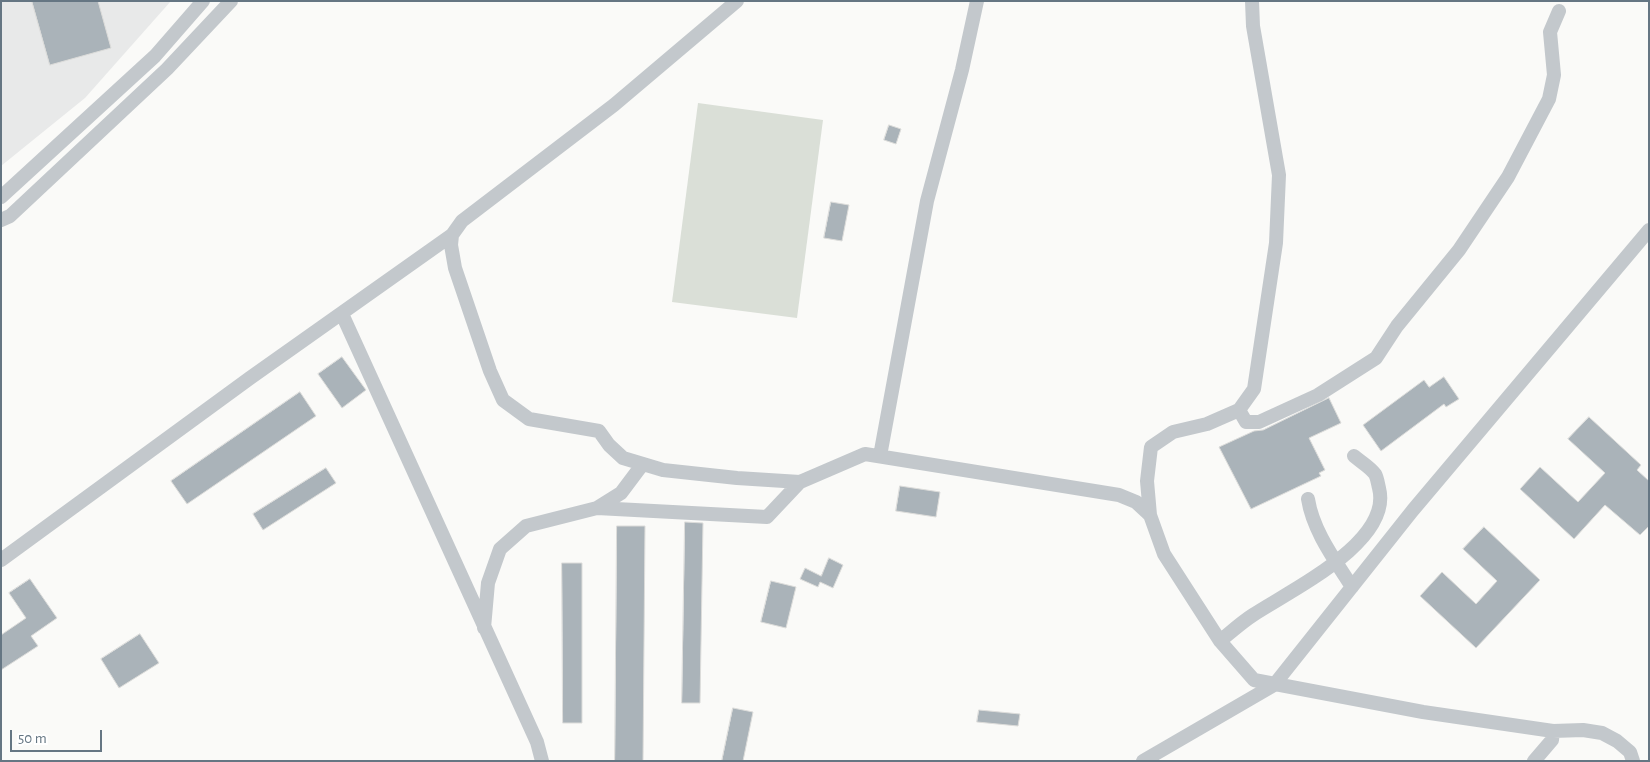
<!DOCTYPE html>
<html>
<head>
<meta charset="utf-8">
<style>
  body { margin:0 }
  #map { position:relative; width:1650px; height:762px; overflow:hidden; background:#fafaf8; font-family:"Alegreya Sans",sans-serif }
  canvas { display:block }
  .frame { position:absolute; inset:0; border:2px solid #657683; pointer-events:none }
  .scale { position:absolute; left:10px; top:730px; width:92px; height:22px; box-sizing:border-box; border:2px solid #657683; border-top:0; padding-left:6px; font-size:15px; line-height:18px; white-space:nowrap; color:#657683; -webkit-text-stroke:4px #fff; paint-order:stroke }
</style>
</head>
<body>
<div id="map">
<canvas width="1650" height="762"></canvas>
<div class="frame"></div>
<div class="scale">50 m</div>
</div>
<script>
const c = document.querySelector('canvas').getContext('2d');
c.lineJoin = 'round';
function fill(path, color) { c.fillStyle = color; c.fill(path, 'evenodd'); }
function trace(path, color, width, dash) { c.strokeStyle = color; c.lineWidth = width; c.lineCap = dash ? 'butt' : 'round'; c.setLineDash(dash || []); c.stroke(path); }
const built = new Path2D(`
  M 1,1 L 171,1 L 85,98 L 1,166 Z`);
const green = new Path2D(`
  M 698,103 L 823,120 L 797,318 L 672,302 Z`);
const building = new Path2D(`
  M 32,1 L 98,1 L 111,48 L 50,65 Z
  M 889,125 L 901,129 L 896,144 L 884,140 Z
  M 831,202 L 849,205 L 842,241 L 824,238 Z
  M 342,357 L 366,390 L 342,408 L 318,374 Z
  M 1444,377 L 1459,399 L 1446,407 L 1444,404 L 1381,451 L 1363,425 L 1424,380 L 1429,387 Z
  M 300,392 L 316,416 L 187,504 L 171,481 Z
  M 1329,398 L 1341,423 L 1309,438 L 1325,470 L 1319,473 L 1321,476 L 1251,509 L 1219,447 L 1254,431 L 1263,430 Z
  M 1589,417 L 1641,465 L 1637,470 L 1649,481 L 1649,526 L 1640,535 L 1605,505 L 1574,539 L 1520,489 L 1540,467 L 1578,502 L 1605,473 L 1568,439 Z
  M 326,468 L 336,483 L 263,530 L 253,514 Z
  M 900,486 L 940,492 L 936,517 L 896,511 Z
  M 685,522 L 703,523 L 700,703 L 682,703 Z
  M 617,526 L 645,526 L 643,761 L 615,761 Z
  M 1484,527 L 1540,580 L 1476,648 L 1420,596 L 1442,572 L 1476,604 L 1497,581 L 1463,549 Z
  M 829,558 L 843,565 L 833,588 L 820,582 L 818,587 L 800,579 L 805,568 L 821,576 Z
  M 562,563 L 582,563 L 582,723 L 563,723 Z
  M 30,579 L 57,618 L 31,636 L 38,646 L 1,670 L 1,635 L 26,618 L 9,593 Z
  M 771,581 L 796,587 L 786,628 L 761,622 Z
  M 140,634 L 159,663 L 119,688 L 101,659 Z
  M 733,708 L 753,712 L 743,761 L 722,761 Z
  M 979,710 L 1020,714 L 1018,726 L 977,722 Z`);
const minor = new Path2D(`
  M 737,1 L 614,105 L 462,221 L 452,235 L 451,245 L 455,268 L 490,371 L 503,400 L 529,419 L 599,431 L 609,445 L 623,458 L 663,470 L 737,478 L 800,482 L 865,454 L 1119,495 L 1136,502 L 1150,515
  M 1252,1 L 1253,26 L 1279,175 L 1276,243 L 1254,389 L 1239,410 L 1207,424 L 1173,432 L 1151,447 L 1147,481 L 1150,515 L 1164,554 L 1220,641 L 1254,680 L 1423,712 L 1553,731 L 1583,730 L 1602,733 L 1617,741 L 1630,752 L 1633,761
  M 1,197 L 155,56 L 203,1
  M 1,220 L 10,216 L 167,69 L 231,1
  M 342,314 L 537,742 L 542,761
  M 1239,410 L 1246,422 L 1259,422 L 1318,395 L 1376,358 L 1397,326 L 1459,250 L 1508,177 L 1549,99 L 1554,75 L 1550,32 L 1559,11
  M 880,456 L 927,201 L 962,70 L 977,1
  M 1308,499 C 1313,531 1335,560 1352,587
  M 597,508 L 621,493 L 642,465
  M 1,560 L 250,378 L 452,235
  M 484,628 L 488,583 L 500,549 L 526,526 L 597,508 L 767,517 L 800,482
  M 1220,641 C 1231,632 1242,622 1253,615 C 1289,591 1393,542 1379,488 C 1378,484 1377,477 1375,474 C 1370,467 1361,462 1354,456
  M 1143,761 L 1274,685 L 1413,510 L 1649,230
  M 1534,761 L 1552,740 L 1553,731`);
fill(built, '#e8e9e9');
fill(green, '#dadfd7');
fill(building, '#aab3b9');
trace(building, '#dcdcda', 1);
trace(minor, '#c3c8cc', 14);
</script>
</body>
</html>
